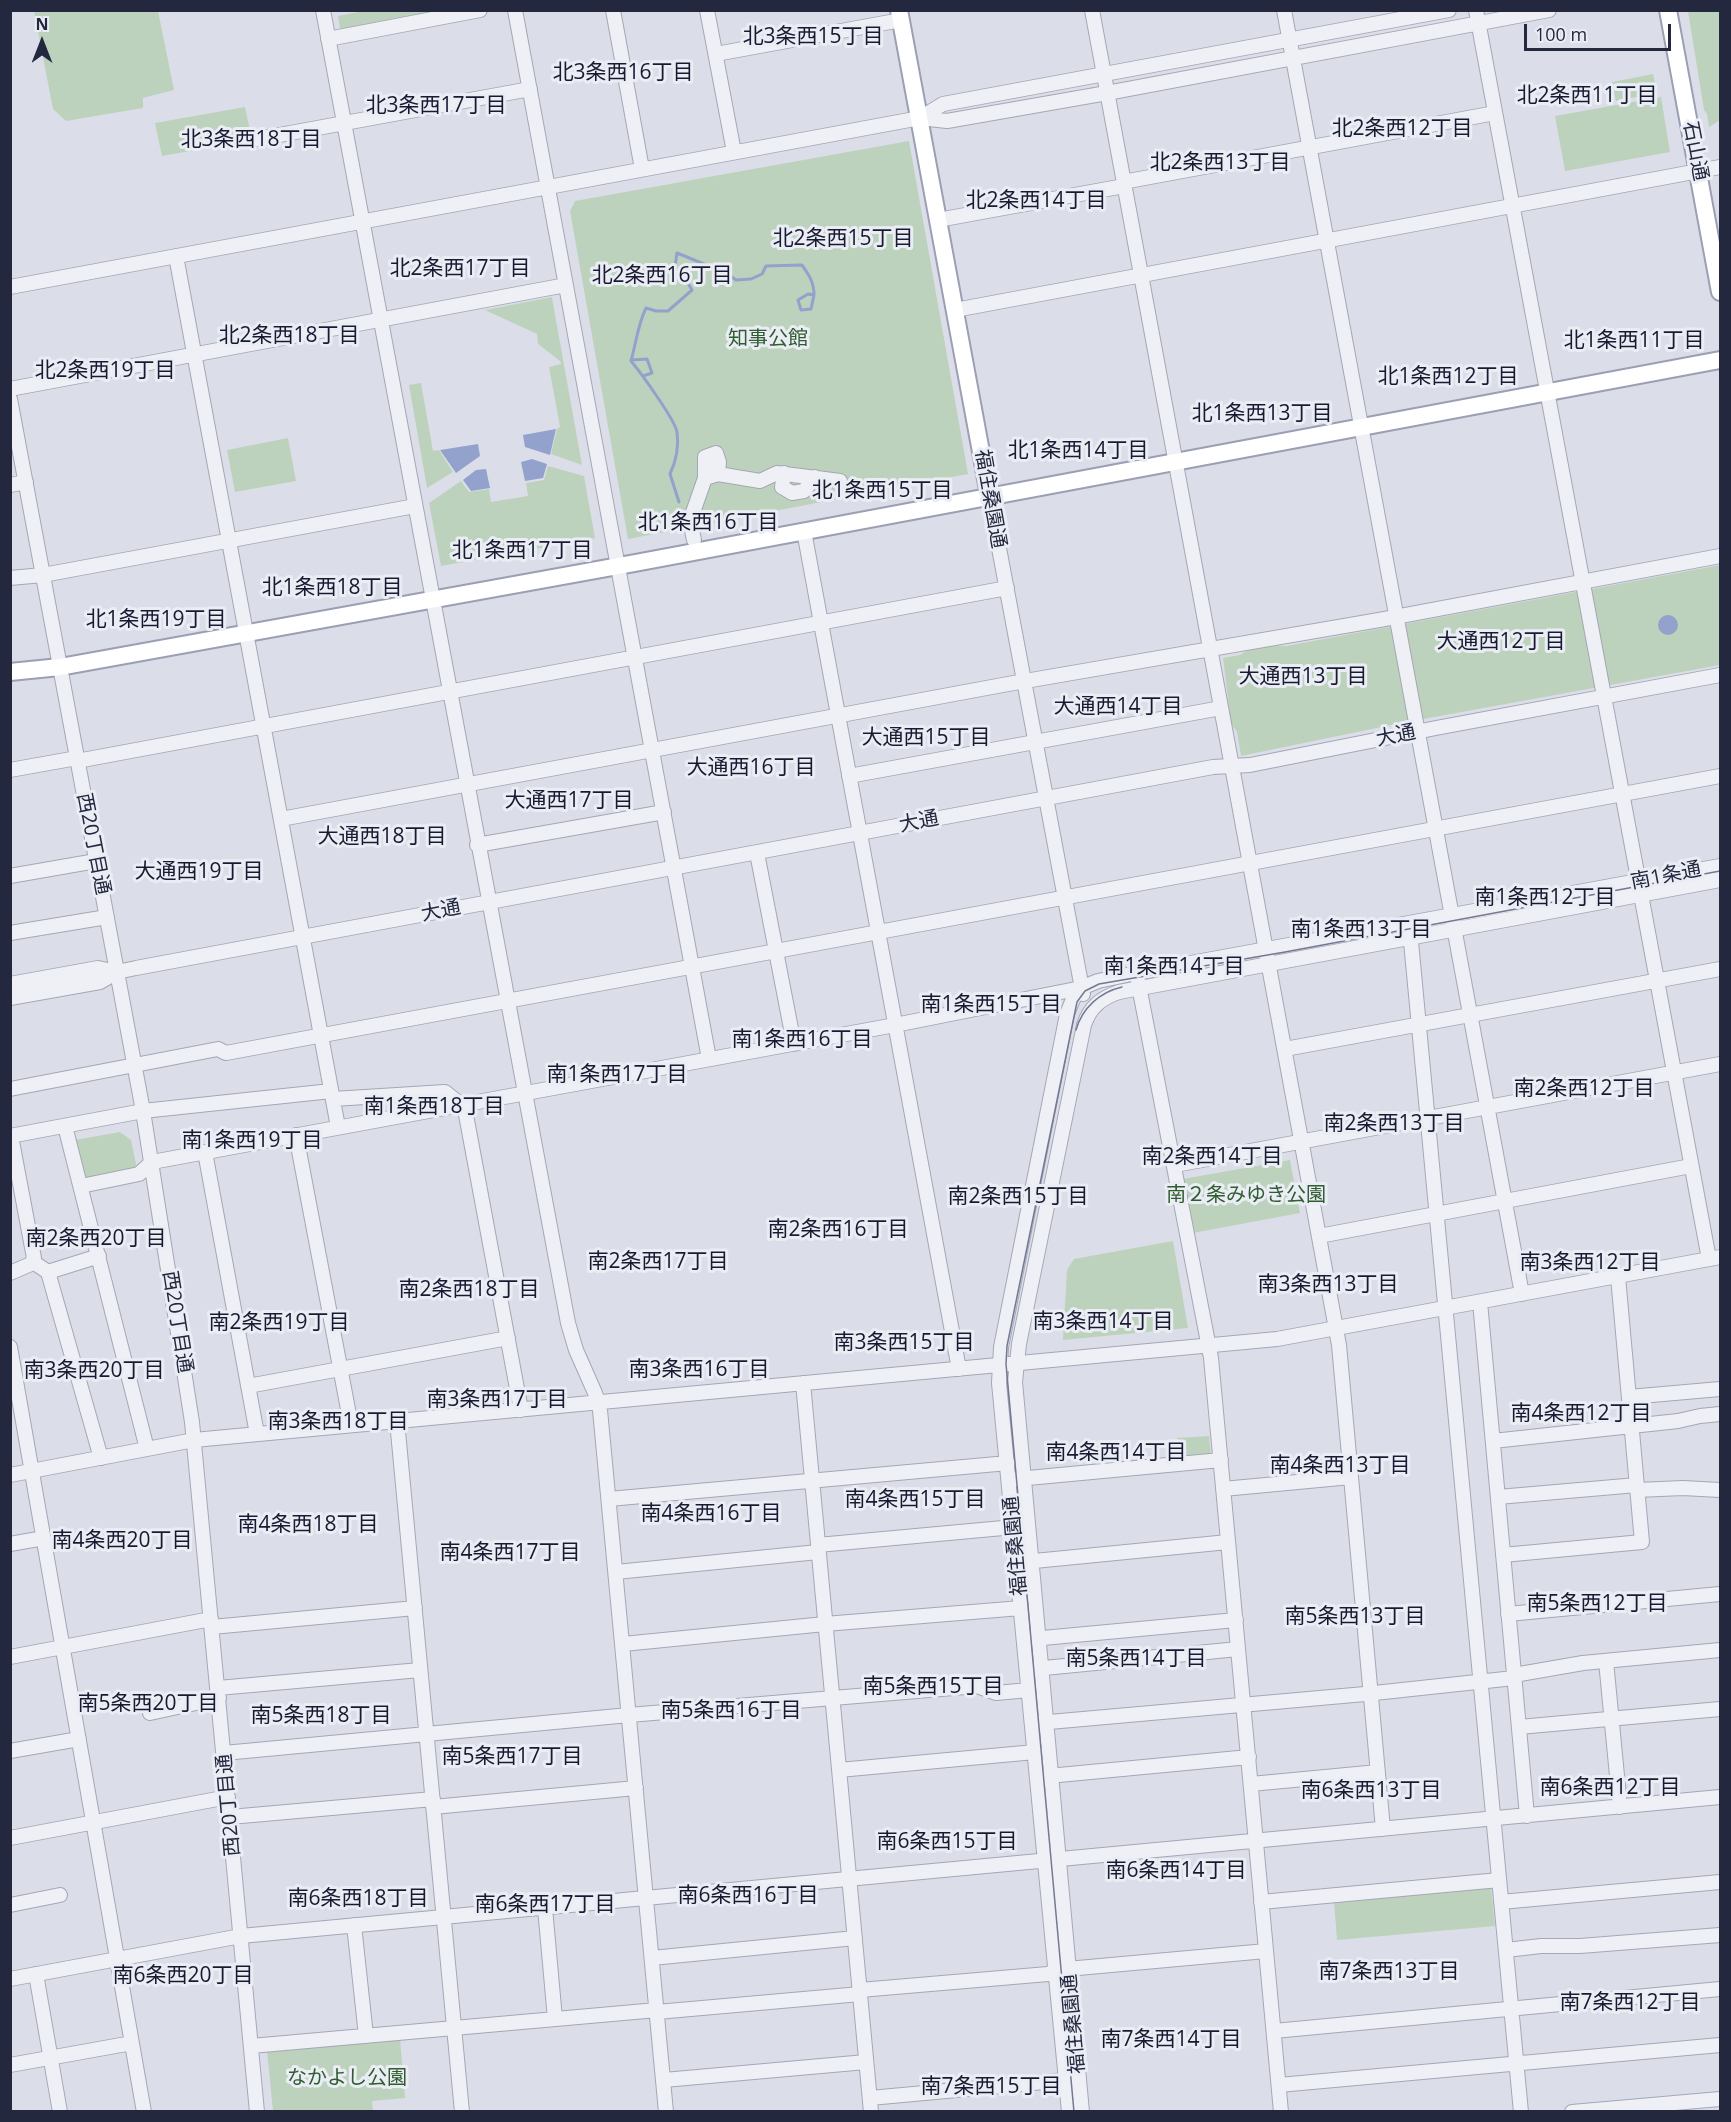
<!DOCTYPE html>
<html>
<head>
<meta charset="utf-8">
<style>
  body { margin:0 }
  #map { position:relative; width:1731px; height:2122px; overflow:hidden; background:#dbdee8; font-family:"Open Sans",sans-serif }
  canvas { display:block }
  .frame { position:absolute; inset:0; border:12px solid #24283f; pointer-events:none }
  .north { position:absolute; left:12px; top:12px; width:60px; height:60px; -webkit-text-stroke:4px #ebedf5; paint-order:stroke; rotate:0deg; font-size:16px; font-weight:700; line-height:24px; text-align:center; color:#24283f }
  .north::after { content:''; display:block; margin:auto; width:21px; height:27px; background:#24283f; clip-path:polygon(50% 0,100% 100%,50% 72%,0 100%) }
  .scale { position:absolute; left:1524px; top:24px; width:147px; height:27px; box-sizing:border-box; border:3px solid #24283f; border-top:0; padding-left:8px; font-size:18px; line-height:21px; white-space:nowrap; color:#24283f; -webkit-text-stroke:4px #ebedf5; paint-order:stroke }
</style>
</head>
<body>
<div id="map">
<canvas width="1731" height="2122"></canvas>
<div class="frame"></div>
<div class="north">N</div>
<div class="scale">100 m</div>
</div>
<script>
const c = document.querySelector('canvas').getContext('2d');
c.lineJoin = 'round';
function fill(path, color) { c.fillStyle = color; c.fill(path, 'evenodd'); }
function trace(path, color, width, dash) { c.strokeStyle = color; c.lineWidth = width; c.lineCap = dash ? 'butt' : 'round'; c.setLineDash(dash || []); c.stroke(path); }
function drawText(font, color, halo, rows, align = 'center') {
  c.font = font + ' "Open Sans","Noto Sans JP",sans-serif'; c.lineWidth = 6; c.setLineDash([]); c.textBaseline = 'middle'; c.strokeStyle = halo; c.fillStyle = color; for (const [text, x, y, turn = 0] of rows) {
    c.save(); c.translate(x, y); c.rotate((+turn || 0) * Math.PI / 180); c.textAlign = isNaN(turn) ? turn : align; if (halo) c.strokeText(text, 0, 0); c.fillText(text, 0, 0); c.restore();
  }
}
const green = new Path2D(`
  M 369,10 L 438,10 L 438,11 L 340,29 L 338,16 Z
  M 34,11 L 158,11 L 174,90 L 143,98 L 143,108 L 66,121 L 53,109 Z
  M 1688,11 L 1720,11 L 1720,120 L 1709,127 L 1707,114 L 1704,110 Z
  M 1653,74 L 1657,93 L 1616,101 L 1612,82 Z
  M 1661,97 L 1670,152 L 1565,171 L 1555,116 Z
  M 245,107 L 252,140 L 162,156 L 155,123 Z
  M 909,141 L 968,474 L 628,539 L 570,211 L 575,201 Z
  M 552,297 L 552,298 L 582,465 L 551,454 L 557,429 L 560,427 L 549,367 L 561,364 L 560,361 L 538,344 L 537,334 L 485,310 Z
  M 421,383 L 433,451 L 439,450 L 453,472 L 427,488 L 409,385 Z
  M 288,438 L 296,481 L 235,492 L 227,450 Z
  M 548,466 L 584,476 L 595,538 L 441,566 L 429,503 L 461,481 L 469,492 L 489,489 L 491,502 L 528,496 L 526,483 L 544,480 Z
  M 1720,565 L 1720,665 L 1396,724 L 1241,756 L 1237,732 L 1231,723 L 1223,658 L 1240,655 L 1251,648 L 1273,645 L 1286,646 Z
  M 120,1132 L 131,1140 L 137,1169 L 87,1180 L 84,1177 L 75,1140 Z
  M 1290,1160 L 1300,1213 L 1193,1233 L 1183,1179 Z
  M 1173,1241 L 1188,1328 L 1063,1340 L 1067,1270 L 1074,1259 Z
  M 1209,1436 L 1211,1455 L 1179,1458 L 1177,1438 Z
  M 1491,1887 L 1495,1926 L 1337,1940 L 1334,1901 Z
  M 400,2039 L 405,2098 L 372,2101 L 373,2111 L 273,2111 L 267,2051 Z`);
const water = new Path2D(`
  M 556,429 L 550,455 L 525,447 L 523,435 Z
  M 478,444 L 480,456 L 456,473 L 440,450 Z
  M 532,459 L 547,464 L 543,478 L 525,481 L 521,462 Z
  M 486,469 L 490,488 L 471,491 L 463,480 L 476,470 Z
  M1658 625a10 10 0 1 1 20 0a10 10 0 1 1-20 0Z`);
const stream = new Path2D(`
  M 631,360 L 647,359 L 652,373 L 643,376
  M 679,502 L 670,474 C 676,461 679,446 677,432 C 675,420 641,373 631,361 C 636,343 638,324 646,308 L 656,311 L 668,311 L 692,290 L 686,280 L 674,273 L 677,253 L 726,273 L 736,280 L 751,279 L 762,274 L 766,266 L 802,265 C 809,275 814,282 814,295 L 808,294 L 798,300 L 801,310 L 811,309 L 814,295`);
const minor = new Path2D(`
  M 323,10 L 568,1323 L 576,1350 L 595,1393 L 600,1410 L 666,2112
  M 515,10 L 709,1059
  M 613,10 L 642,169
  M 707,10 L 734,152
  M 1092,10 L 1339,1345 L 1383,1829
  M 1284,10 L 1522,1294
  M 1476,10 L 1709,1259
  M 328,39 L 480,10
  M 716,54 L 901,20
  M 920,118 L 943,104 L 1449,10
  M 252,140 L 530,89
  M 1123,182 L 1495,113
  M 938,220 L 1124,186
  M 176,256 L 338,1127
  M 10,287 L 920,118 L 947,121 L 1107,93 L 1549,10
  M 955,310 L 1720,167
  M 10,389 L 566,285
  M 10,399 L 143,1111 L 192,1422 L 257,2112
  M 784,473 L 782,487 L 792,493 L 804,491 L 815,477
  M 705,478 L 705,457 L 716,453 L 719,462 L 718,474
  M 10,485 L 26,482
  M 989,495 L 1083,994
  M 804,531 L 959,1369
  M 694,540 L 690,521 L 705,478 L 718,474 L 760,481 L 777,473 L 840,481
  M 10,578 L 43,575 L 415,506
  M 77,761 L 1007,588
  M 10,770 L 77,758
  M 849,776 L 1221,708
  M 281,819 L 1008,684 L 1379,620 L 1720,556
  M 477,845 L 664,812
  M 757,853 L 794,1044
  M 10,876 L 96,861
  M 1410,931 L 1521,2112
  M 10,933 L 107,917
  M 1138,981 L 1211,1358 L 1281,2112
  M 10,984 L 98,968 L 117,972
  M 10,998 L 100,982 L 117,972 L 136,968 L 1213,767 L 1250,765 L 1436,728 L 1720,675
  M 1285,1049 L 1720,969
  M 10,1089 L 218,1049 L 226,1053 L 1720,776
  M 333,1099 L 445,1092 L 460,1104
  M 464,1104 L 521,1410
  M 65,1126 L 147,1449
  M 296,1135 L 351,1425
  M 10,1136 L 143,1111 L 331,1091
  M 205,1152 L 257,1434
  M 1175,1165 L 1720,1064
  M 81,1186 L 139,1174 L 152,1162 L 895,1025 L 1081,988 L 1098,981 L 1136,973 L 1720,866
  M 1319,1236 L 1691,1166
  M 33,1262 L 48,1272 L 101,1458
  M 48,1272 L 99,1256
  M 10,1273 L 31,1264 L 34,1258 L 11,1136
  M 1480,1302 L 1527,1816
  M 10,1347 L 144,2112
  M 803,1383 L 871,2112
  M 248,1386 L 508,1338
  M 1629,1397 L 1720,1389
  M 397,1421 L 462,2112
  M 1493,1441 L 1678,1421 L 1700,1416 L 1720,1414
  M 10,1475 L 194,1440 L 1277,1339 L 1720,1257
  M 1017,1479 L 1221,1460
  M 1223,1489 L 1351,1477
  M 1637,1490 L 1683,1488 L 1720,1490
  M 1498,1497 L 1637,1485
  M 609,1499 L 1008,1463
  M 10,1544 L 44,1538
  M 818,1545 L 1014,1527
  M 1503,1555 L 1642,1542 L 1618,1277
  M 1024,1562 L 1228,1542
  M 616,1572 L 818,1552
  M 1508,1614 L 1720,1594
  M 212,1627 L 415,1608
  M 1032,1639 L 1236,1620
  M 623,1644 L 825,1624 L 1021,1608
  M 10,1657 L 211,1619
  M 1606,1661 L 1620,1807
  M 1034,1669 L 1238,1649
  M 1514,1675 L 1583,1663 L 1720,1650
  M 218,1688 L 420,1670
  M 150,1713 L 219,1698
  M 1038,1723 L 1365,1694 L 1514,1678
  M 1519,1727 L 1720,1709
  M 10,1751 L 79,1739
  M 224,1753 L 629,1715 L 977,1686 L 996,1693 L 1029,1690
  M 839,1770 L 1035,1752
  M 1045,1778 L 1059,1775 L 1249,1757
  M 1251,1784 L 1378,1772
  M 433,1807 L 636,1788
  M 230,1817 L 433,1799
  M 10,1838 L 228,1797
  M 1261,1902 L 1499,1880
  M 1501,1902 L 1720,1882
  M 10,1905 L 60,1895
  M 545,1908 L 555,2019
  M 354,1925 L 366,2036
  M 1506,1950 L 1541,1946 L 1580,1946 L 1720,1935
  M 652,1958 L 855,1938
  M 36,1974 L 60,2112
  M 10,1979 L 241,1936 L 1720,1797
  M 860,1990 L 1048,1974 L 1056,1970 L 1266,1951
  M 657,2012 L 860,1994
  M 1274,2031 L 1720,1989
  M 251,2046 L 657,2010
  M 10,2065 L 132,2043
  M 664,2080 L 866,2062
  M 1279,2085 L 1720,2045
  M 870,2098 L 1066,2080
  M 1069,2112 L 999,1383 L 1001,1347 L 1067,1014 L 1073,999 L 1081,988
  M 1082,2112 L 1015,1382 L 1019,1344 L 1084,1025 C 1090,1007 1101,998 1119,992 L 1720,880
  M 1572,2112 L 1720,2099`);
const major = new Path2D(`
  M 899,10 L 989,495
  M 1668,10 L 1720,292
  M 10,672 L 60,667 L 635,563 L 1720,360`);
const tram = new Path2D(`
  M 1076,1030 C 1082,1008 1100,992 1122,987
  M 1074,2112 L 1006,1364 L 1007,1346 L 1077,1002 L 1085,991 L 1099,984 L 1285,952 L 1720,871`);
const streetNames = [
  ["石山通",1695,151,79],
  ["福住桑園通",990,499,80],
  ["大通",1396,736,-11],
  ["大通",919,822,-11],
  ["西20丁目通",93,844,79],
  ["南1条通",1666,876,-11],
  ["大通",441,911,-11],
  ["西20丁目通",177,1322,81],
  ["福住桑園通",1016,1546,-95],
  ["西20丁目通",229,1805,-95],
  ["福住桑園通",1074,2024,-95]
];
const parkNames = [
  ["知事公館",768,339],
  ["南２条みゆき公園",1246,1195],
  ["なかよし公園",347,2078]
];
const neighbourhoodNames = [
  ["北3条西15丁目",813,37],
  ["北3条西16丁目",623,73],
  ["北2条西11丁目",1587,96],
  ["北3条西17丁目",436,106],
  ["北2条西12丁目",1402,129],
  ["北3条西18丁目",251,140],
  ["北2条西13丁目",1220,163],
  ["北2条西14丁目",1036,201],
  ["北2条西15丁目",843,239],
  ["北2条西17丁目",460,269],
  ["北2条西16丁目",662,276],
  ["北2条西18丁目",289,336],
  ["北1条西11丁目",1634,341],
  ["北2条西19丁目",105,371],
  ["北1条西12丁目",1448,377],
  ["北1条西13丁目",1262,414],
  ["北1条西14丁目",1078,451],
  ["北1条西15丁目",882,491],
  ["北1条西16丁目",708,523],
  ["北1条西17丁目",522,551],
  ["北1条西18丁目",332,588],
  ["北1条西19丁目",156,620],
  ["大通西12丁目",1501,642],
  ["大通西13丁目",1303,677],
  ["大通西14丁目",1118,707],
  ["大通西15丁目",926,738],
  ["大通西16丁目",751,768],
  ["大通西17丁目",569,801],
  ["大通西18丁目",382,837],
  ["大通西19丁目",199,872],
  ["南1条西12丁目",1545,898],
  ["南1条西13丁目",1361,930],
  ["南1条西14丁目",1174,967],
  ["南1条西15丁目",991,1005],
  ["南1条西16丁目",802,1040],
  ["南1条西17丁目",617,1075],
  ["南2条西12丁目",1584,1089],
  ["南1条西18丁目",434,1107],
  ["南2条西13丁目",1394,1124],
  ["南1条西19丁目",252,1141],
  ["南2条西14丁目",1212,1157],
  ["南2条西15丁目",1018,1197],
  ["南2条西16丁目",838,1230],
  ["南2条西20丁目",96,1239],
  ["南2条西17丁目",658,1262],
  ["南3条西12丁目",1590,1263],
  ["南3条西13丁目",1328,1285],
  ["南2条西18丁目",469,1290],
  ["南3条西14丁目",1103,1322],
  ["南2条西19丁目",279,1323],
  ["南3条西15丁目",904,1343],
  ["南3条西16丁目",699,1370],
  ["南3条西20丁目",94,1371],
  ["南3条西17丁目",497,1400],
  ["南4条西12丁目",1581,1414],
  ["南3条西18丁目",338,1422],
  ["南4条西14丁目",1116,1453],
  ["南4条西13丁目",1340,1466],
  ["南4条西15丁目",915,1500],
  ["南4条西16丁目",711,1514],
  ["南4条西18丁目",308,1525],
  ["南4条西20丁目",122,1541],
  ["南4条西17丁目",510,1553],
  ["南5条西12丁目",1597,1604],
  ["南5条西13丁目",1355,1617],
  ["南5条西14丁目",1136,1659],
  ["南5条西15丁目",933,1687],
  ["南5条西20丁目",148,1704],
  ["南5条西16丁目",731,1711],
  ["南5条西18丁目",321,1716],
  ["南5条西17丁目",512,1757],
  ["南6条西12丁目",1610,1788],
  ["南6条西13丁目",1371,1791],
  ["南6条西15丁目",947,1842],
  ["南6条西14丁目",1176,1871],
  ["南6条西16丁目",748,1896],
  ["南6条西18丁目",358,1899],
  ["南6条西17丁目",545,1905],
  ["南7条西13丁目",1389,1972],
  ["南6条西20丁目",183,1976],
  ["南7条西12丁目",1630,2003],
  ["南7条西14丁目",1171,2040],
  ["南7条西15丁目",991,2087]
];
fill(green, '#bdd2bc');
fill(water, '#92a2cc');
trace(stream, '#92a2cc', 3);
trace(minor, '#a4a7b5', 16);
trace(major, '#9a9fb4', 20);
trace(minor, '#efeff6', 14);
trace(major, '#fff', 16);
trace(tram, '#737993', 1.5);
drawText('20px', '#24283f', '#ebedf5', streetNames);
drawText('20px', '#305c31', '#ebedf5', parkNames);
drawText('21px', '#171a30', '#ebedf5', neighbourhoodNames);
</script>
</body>
</html>
